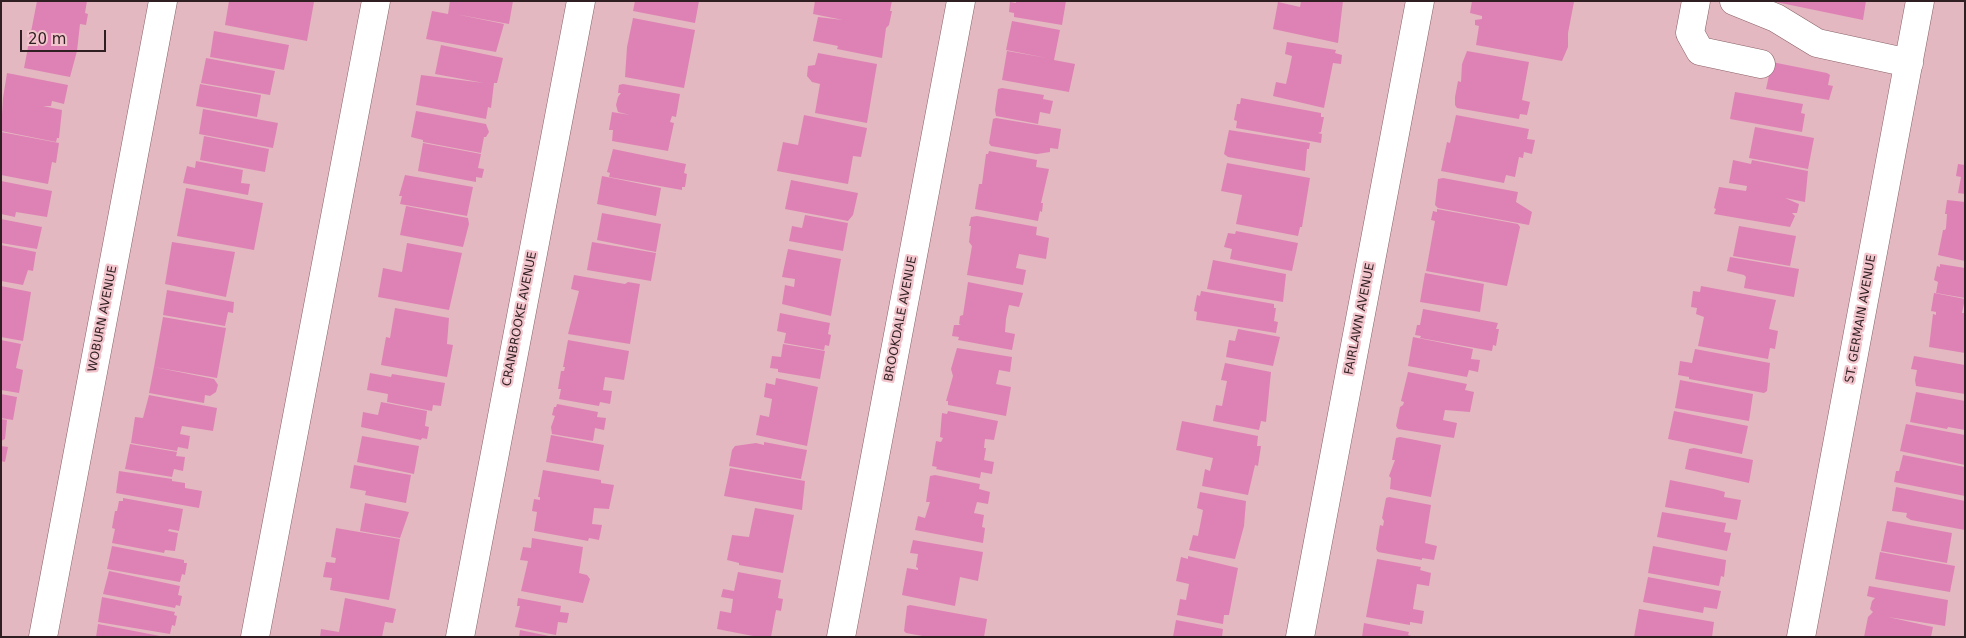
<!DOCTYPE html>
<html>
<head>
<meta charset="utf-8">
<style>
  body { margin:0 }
  #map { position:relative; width:1966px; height:638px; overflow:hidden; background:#e4b8c0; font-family:"DejaVu Sans",sans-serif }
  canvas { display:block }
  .frame { position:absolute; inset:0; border:2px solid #2f1f22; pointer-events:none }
  .scale { position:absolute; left:20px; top:30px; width:86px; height:22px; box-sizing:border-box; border:2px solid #2f1f22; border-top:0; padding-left:6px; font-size:15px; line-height:18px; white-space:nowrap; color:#2f1f22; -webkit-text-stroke:4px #f2c4cc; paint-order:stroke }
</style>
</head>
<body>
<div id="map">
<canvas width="1966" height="638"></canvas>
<div class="frame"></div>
<div class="scale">20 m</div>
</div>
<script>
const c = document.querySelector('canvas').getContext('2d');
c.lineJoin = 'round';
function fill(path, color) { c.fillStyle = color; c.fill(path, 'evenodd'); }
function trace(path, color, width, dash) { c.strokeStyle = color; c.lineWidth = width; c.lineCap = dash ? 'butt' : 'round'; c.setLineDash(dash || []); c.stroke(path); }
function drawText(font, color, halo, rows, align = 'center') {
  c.font = font + ' "DejaVu Sans",sans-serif'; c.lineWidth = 4.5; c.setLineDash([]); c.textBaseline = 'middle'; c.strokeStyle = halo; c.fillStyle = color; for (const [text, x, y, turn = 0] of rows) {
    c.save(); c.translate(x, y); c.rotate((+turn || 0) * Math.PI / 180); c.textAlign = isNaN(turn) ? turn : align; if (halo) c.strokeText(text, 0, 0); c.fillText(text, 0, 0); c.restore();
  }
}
const building = new Path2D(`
  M 37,1 L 87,1 L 85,13 L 88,14 L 86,25 L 80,24 L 77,51 L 70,77 L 24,68 Z
  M 229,1 L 314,2 L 307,41 L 225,25 Z
  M 450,1 L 513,1 L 509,24 L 455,14 L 504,24 L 496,52 L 426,39 L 432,11 L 448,14 Z
  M 635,1 L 699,1 L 695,23 L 633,11 Z
  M 815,1 L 892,1 L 890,11 L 892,11 L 889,25 L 886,28 L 882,58 L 837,49 L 838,46 L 813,41 L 818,17 L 843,20 L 813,14 Z
  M 1016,1 L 1066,1 L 1062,25 L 1014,17 L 1014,13 L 1009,12 L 1010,2 L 1016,3 Z
  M 1301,1 L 1343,1 L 1338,43 L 1273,29 L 1278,2 L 1300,7 Z
  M 1472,1 L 1574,2 L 1568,33 L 1568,47 L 1562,61 L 1476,45 L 1479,26 L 1475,25 L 1475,20 L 1482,19 L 1482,16 L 1470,13 Z
  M 1771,1 L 1866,1 L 1863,20 Z
  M 633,18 L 695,30 L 684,88 L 625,77 L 627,47 Z
  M 1012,21 L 1060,30 L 1054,60 L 1075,64 L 1069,92 L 1002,80 L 1007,51 L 1047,58 L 1006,50 Z
  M 214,31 L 289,45 L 284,70 L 210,57 Z
  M 1287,42 L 1336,50 L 1335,53 L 1342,55 L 1341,64 L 1333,63 L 1324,108 L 1273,96 L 1276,82 L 1286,84 L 1289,71 L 1292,56 L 1285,54 Z
  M 441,45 L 503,58 L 497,83 L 494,83 L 491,108 L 488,107 L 486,119 L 416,105 L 421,75 L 484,83 L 435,74 Z
  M 1467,51 L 1529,62 L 1522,100 L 1530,102 L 1527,115 L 1520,114 L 1519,119 L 1457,108 L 1455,105 L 1455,97 L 1458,81 L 1461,82 L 1462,64 Z
  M 818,53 L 877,64 L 867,123 L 815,113 L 820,84 L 812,82 L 807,76 L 808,66 L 815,65 Z
  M 206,58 L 275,71 L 270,95 L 201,83 Z
  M 1772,62 L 1827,73 L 1830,75 L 1828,85 L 1833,86 L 1829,100 L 1766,89 Z
  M 7,73 L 68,85 L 64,104 L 52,101 L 51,106 L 43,106 L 62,110 L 59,138 L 57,138 L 56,142 L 1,131 L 3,98 Z
  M 200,84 L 261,95 L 257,117 L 196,106 Z
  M 623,84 L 680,94 L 676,117 L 672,116 L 670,122 L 674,123 L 668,151 L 612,141 L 613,130 L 609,130 L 612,112 L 630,115 L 618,112 L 616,105 L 618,97 L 621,93 L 618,93 L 619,85 Z
  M 1002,88 L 1044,95 L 1043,99 L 1053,101 L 1050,114 L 1040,112 L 1038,124 L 996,116 L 995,110 L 998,89 Z
  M 1735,92 L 1803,104 L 1801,113 L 1805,114 L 1802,132 L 1730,119 Z
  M 1241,98 L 1321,113 L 1321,117 L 1324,117 L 1321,132 L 1318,133 L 1322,134 L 1321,143 L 1236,128 L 1237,121 L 1234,120 L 1237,104 L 1240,104 Z
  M 203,109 L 278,123 L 273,148 L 199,134 Z
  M 416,111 L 486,124 L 489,132 L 486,137 L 484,137 L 481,153 L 423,142 L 423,140 L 411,137 Z
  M 804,115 L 867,128 L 861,157 L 853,156 L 848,184 L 777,171 L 783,142 L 798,145 Z
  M 1456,115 L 1529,129 L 1527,139 L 1535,140 L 1532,154 L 1524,152 L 1523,158 L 1519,157 L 1515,177 L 1506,175 L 1504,183 L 1441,171 L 1447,142 L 1450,143 Z
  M 996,118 L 1061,129 L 1058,149 L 1050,148 L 1050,152 L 1037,154 L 991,146 L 989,143 L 993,119 Z
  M 1755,127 L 1814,138 L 1808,169 L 1749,158 Z
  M 1229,130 L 1310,143 L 1309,149 L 1307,149 L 1305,171 L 1228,157 L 1224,154 Z
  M 1,132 L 59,143 L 56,163 L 52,162 L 48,184 L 1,175 Z
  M 204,136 L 269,149 L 265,172 L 200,160 Z
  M 423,143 L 481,154 L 478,168 L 484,169 L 482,178 L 476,177 L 476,182 L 418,171 Z
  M 613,149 L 686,164 L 684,173 L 687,174 L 685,187 L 682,187 L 682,190 L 609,177 L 610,173 L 607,172 Z
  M 989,151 L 1037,160 L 1036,167 L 1049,169 L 1041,203 L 1043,203 L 1042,212 L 1040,211 L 1038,221 L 975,209 L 979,184 L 982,184 L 986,154 L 988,154 Z
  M 1733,160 L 1751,164 L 1752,160 L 1808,171 L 1805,202 L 1785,198 L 1799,204 L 1797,213 L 1792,213 L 1795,216 L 1790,227 L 1714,214 L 1716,209 L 1714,208 L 1719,187 L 1746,191 L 1747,186 L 1729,183 Z
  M 196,161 L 243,170 L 241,183 L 250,184 L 248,195 L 183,183 L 187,166 L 195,168 Z
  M 1227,163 L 1310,178 L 1302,227 L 1300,227 L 1298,236 L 1236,224 L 1242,195 L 1221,191 Z
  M 1958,164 L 1965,165 L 1965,194 L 1958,193 L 1961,177 L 1956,176 Z
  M 405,175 L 473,187 L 467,216 L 400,204 L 402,196 L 399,196 Z
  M 602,176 L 661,188 L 656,216 L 597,204 Z
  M 1443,178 L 1518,192 L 1516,202 L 1532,212 L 1529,225 L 1438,208 L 1435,205 L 1438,179 Z
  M 791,180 L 858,193 L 853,215 L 848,221 L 785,209 Z
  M 1,181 L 52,191 L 47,217 L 16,212 L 15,217 L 1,214 Z
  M 186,188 L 263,203 L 254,250 L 177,236 Z
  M 1947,200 L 1965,202 L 1965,261 L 1938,255 L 1943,230 L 1945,230 L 1946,228 L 1947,214 L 1945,214 Z
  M 406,206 L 468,218 L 469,224 L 463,247 L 400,235 Z
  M 1437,209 L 1518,224 L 1520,227 L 1507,286 L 1426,271 L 1435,221 L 1431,220 L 1433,211 L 1437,212 Z
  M 602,213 L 661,224 L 656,252 L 597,240 Z
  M 805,215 L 848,223 L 843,251 L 789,241 L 792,226 L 802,228 Z
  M 977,216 L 1037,227 L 1036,235 L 1049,238 L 1046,259 L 1019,254 L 1016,268 L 1026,270 L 1023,285 L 967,275 L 972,246 L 969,242 L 971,226 L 969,226 L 971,217 Z
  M 1,219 L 42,227 L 37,249 L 1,243 Z
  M 1739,226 L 1796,236 L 1790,266 L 1733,256 Z
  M 1236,231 L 1298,243 L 1292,271 L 1230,259 L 1232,249 L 1224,247 L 1228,233 L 1235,234 Z
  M 172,242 L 235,252 L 226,297 L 165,284 Z
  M 592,242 L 656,253 L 651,281 L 587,270 Z
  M 407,243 L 462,253 L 449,310 L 378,297 L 383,268 L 402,272 Z
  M 1,245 L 36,252 L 33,271 L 28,270 L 23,285 L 1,281 Z
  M 788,249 L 841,259 L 831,316 L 782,304 L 785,285 L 794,287 L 795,279 L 782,277 Z
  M 1730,257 L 1799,269 L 1794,297 L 1744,288 L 1746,277 L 1744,275 L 1727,271 Z
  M 1213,260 L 1286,274 L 1283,302 L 1207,289 Z
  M 1940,264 L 1965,268 L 1965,298 L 1936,293 L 1938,282 L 1934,280 L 1937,266 L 1940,267 Z
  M 1425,273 L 1484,284 L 1480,312 L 1420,302 Z
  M 574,275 L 625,284 L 628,282 L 640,284 L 630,344 L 568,334 L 579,291 L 571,289 Z
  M 968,282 L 1023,293 L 1019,307 L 1009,305 L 1006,319 L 1005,332 L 1015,334 L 1012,350 L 958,340 L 959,337 L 952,336 L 954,325 L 961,325 L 959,324 L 960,316 L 963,315 Z
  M 1,286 L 31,292 L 23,341 L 1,337 Z
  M 1701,286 L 1776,300 L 1769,329 L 1778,331 L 1775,349 L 1770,348 L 1768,359 L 1698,346 L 1704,317 L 1696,314 L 1697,308 L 1691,307 L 1693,291 L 1700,292 Z
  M 167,290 L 234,302 L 233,313 L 228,312 L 225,326 L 163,315 Z
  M 1201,291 L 1274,304 L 1274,308 L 1276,308 L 1274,321 L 1278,322 L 1276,333 L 1196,320 L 1197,312 L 1194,311 L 1197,295 L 1200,296 Z
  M 1934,293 L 1965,299 L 1962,313 L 1965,313 L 1965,353 L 1929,347 L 1933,314 L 1936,315 L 1936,312 L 1931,311 Z
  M 395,308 L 449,318 L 447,344 L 453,345 L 447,377 L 381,365 L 386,337 L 390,338 Z
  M 1423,309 L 1498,323 L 1496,329 L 1499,329 L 1496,346 L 1493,345 L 1492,351 L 1420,338 L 1421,336 L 1415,335 L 1417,325 L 1420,325 Z
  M 780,313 L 830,323 L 828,334 L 831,335 L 829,346 L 825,345 L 824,350 L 784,343 L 786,333 L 777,331 Z
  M 163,317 L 226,328 L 217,378 L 154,367 Z
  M 1238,329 L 1280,337 L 1273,366 L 1226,357 L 1229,340 L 1235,341 Z
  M 1413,337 L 1473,349 L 1471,359 L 1480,360 L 1478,372 L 1469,370 L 1467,377 L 1408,366 Z
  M 1,340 L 21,344 L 16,368 L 23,370 L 19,393 L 1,390 Z
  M 568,340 L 629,351 L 624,380 L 605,377 L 603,390 L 612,391 L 610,404 L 600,402 L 599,406 L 559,399 L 561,389 L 558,389 L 561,371 L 564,371 L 565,367 L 563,367 Z
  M 783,344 L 825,351 L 820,379 L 778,372 L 778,369 L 770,368 L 772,356 L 781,357 Z
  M 957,348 L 1012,357 L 1010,372 L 999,370 L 996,384 L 1011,387 L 1006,416 L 948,405 L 948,401 L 946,401 L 953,376 L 951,369 Z
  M 1695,349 L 1770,363 L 1767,391 L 1764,393 L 1689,379 L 1689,377 L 1678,375 L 1680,361 L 1692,363 Z
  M 1914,356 L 1965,365 L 1965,394 L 1916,386 L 1915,380 L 1917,370 L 1911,369 Z
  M 1225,363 L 1271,372 L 1266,422 L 1261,421 L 1259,430 L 1213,421 L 1216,405 L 1222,406 L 1227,381 L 1221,380 Z
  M 154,367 L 214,379 L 218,385 L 216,392 L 210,396 L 205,395 L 204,403 L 149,393 Z
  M 1408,372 L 1467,384 L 1465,390 L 1474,392 L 1470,412 L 1445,410 L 1443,420 L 1457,423 L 1454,438 L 1398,429 L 1396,426 L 1400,407 L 1403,405 L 1404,402 L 1401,401 Z
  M 370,373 L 391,377 L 392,374 L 445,383 L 441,406 L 433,405 L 432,411 L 387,402 L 388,394 L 367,390 Z
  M 776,378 L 818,387 L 807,446 L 756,435 L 760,415 L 769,417 L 772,399 L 764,397 L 766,383 L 775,385 Z
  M 1680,380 L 1753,394 L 1749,421 L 1675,408 Z
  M 1916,392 L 1965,401 L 1965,430 L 1948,427 L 1947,429 L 1910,422 Z
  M 1,394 L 17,397 L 13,420 L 1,418 Z
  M 149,395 L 217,408 L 213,431 L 182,426 L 180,434 L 190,436 L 188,449 L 178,447 L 177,451 L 131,443 L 135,417 L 143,418 Z
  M 381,402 L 427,411 L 425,426 L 429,427 L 427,439 L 422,438 L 421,440 L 361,427 L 363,412 L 378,415 Z
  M 557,404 L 598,412 L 597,417 L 606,418 L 604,430 L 595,428 L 593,441 L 552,434 L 551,427 L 555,416 L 552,415 L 554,407 L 556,407 Z
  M 948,411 L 998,421 L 994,440 L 985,439 L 984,448 L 986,448 L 984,460 L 994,462 L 992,474 L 981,472 L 980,478 L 936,469 L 937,467 L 932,466 L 936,441 L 941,442 L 943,438 L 940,437 L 942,413 L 947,414 Z
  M 1674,411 L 1748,426 L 1742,454 L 1668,439 Z
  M 1,419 L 7,420 L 5,439 L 1,441 Z
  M 1182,421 L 1258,436 L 1257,446 L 1261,446 L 1258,466 L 1255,465 L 1248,495 L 1202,486 L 1205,469 L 1210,471 L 1213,458 L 1176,450 Z
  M 1906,424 L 1965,435 L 1965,465 L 1900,451 Z
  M 551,435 L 604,445 L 599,471 L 546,462 Z
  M 362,436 L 419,446 L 414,474 L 357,462 Z
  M 1400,437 L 1441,445 L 1431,497 L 1390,489 L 1391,478 L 1389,476 L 1395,460 L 1392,460 L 1396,438 Z
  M 764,442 L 807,450 L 801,479 L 729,466 L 732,450 L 735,446 L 756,443 L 764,445 Z
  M 130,444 L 177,452 L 176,456 L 185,457 L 183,471 L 174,469 L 172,477 L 125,469 Z
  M 1,446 L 8,447 L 5,462 L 1,461 Z
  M 1694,448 L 1753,460 L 1749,483 L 1685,469 L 1689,449 Z
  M 1903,455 L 1965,467 L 1965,496 L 1894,482 L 1896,471 L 1899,471 Z
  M 354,465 L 411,475 L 406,503 L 365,495 L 366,491 L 350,488 Z
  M 730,468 L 805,481 L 802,510 L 724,496 Z
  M 543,470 L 601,480 L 601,483 L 614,485 L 609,509 L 594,508 L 592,524 L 602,525 L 599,540 L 589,538 L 588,541 L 534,531 L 537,512 L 532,511 L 534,499 L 540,500 L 540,497 L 538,497 Z
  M 119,471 L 172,479 L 172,481 L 185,483 L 185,488 L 202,491 L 199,508 L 116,493 Z
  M 935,475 L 980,484 L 979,489 L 990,492 L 988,504 L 977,502 L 974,513 L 984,515 L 982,527 L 985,528 L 983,543 L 915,530 L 918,516 L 925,518 L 930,502 L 926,502 L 930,476 Z
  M 1670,480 L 1714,489 L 1725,492 L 1724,497 L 1741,500 L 1737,520 L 1665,507 Z
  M 1896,487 L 1965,501 L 1965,530 L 1911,520 L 1906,517 L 1907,513 L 1892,511 Z
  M 1200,492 L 1246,501 L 1244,526 L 1235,559 L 1189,550 L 1193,535 L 1198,536 L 1203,510 L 1197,508 Z
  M 1389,497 L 1431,505 L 1425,543 L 1437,546 L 1434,560 L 1422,558 L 1422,560 L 1378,552 L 1376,549 L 1380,525 L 1383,526 L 1384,521 L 1382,518 L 1386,498 Z
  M 123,498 L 183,509 L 179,531 L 169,529 L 168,531 L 178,533 L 175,551 L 165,550 L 164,553 L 112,543 L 115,529 L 112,528 L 115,511 L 117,511 L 119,501 L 123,501 Z
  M 365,503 L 409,512 L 400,538 L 360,531 Z
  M 755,508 L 794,515 L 783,573 L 739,565 L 739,563 L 727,560 L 732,535 L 749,537 Z
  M 1662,512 L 1726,523 L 1724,532 L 1731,533 L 1727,551 L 1657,537 Z
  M 1887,521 L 1952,533 L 1947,563 L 1881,551 Z
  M 336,528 L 400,539 L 389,600 L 330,590 L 332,578 L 323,577 L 326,562 L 335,563 L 336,558 L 331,557 Z
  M 532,538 L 583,547 L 579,573 L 587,575 L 590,579 L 583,603 L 521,591 L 528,561 L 520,560 L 523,547 L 531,548 Z
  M 913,540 L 983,552 L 978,581 L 960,577 L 955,606 L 902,595 L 907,568 L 918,570 L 918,568 L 916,567 L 918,554 L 910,553 Z
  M 112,546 L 184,560 L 184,563 L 187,563 L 185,575 L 182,574 L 180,582 L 107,569 Z
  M 1653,546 L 1726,560 L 1724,577 L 1721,576 L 1719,586 L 1648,573 Z
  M 1880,552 L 1955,566 L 1950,592 L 1875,579 Z
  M 1188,556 L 1238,568 L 1229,615 L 1224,615 L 1223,624 L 1177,615 L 1180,599 L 1186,600 L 1189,584 L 1176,581 L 1181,557 L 1188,559 Z
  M 1377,559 L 1421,567 L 1420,570 L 1431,573 L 1429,586 L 1417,584 L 1413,609 L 1424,611 L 1422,624 L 1410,622 L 1410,625 L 1366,617 Z
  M 109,571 L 180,586 L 178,595 L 182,596 L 180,606 L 176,605 L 175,608 L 103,594 Z
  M 738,572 L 781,580 L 778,598 L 783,599 L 781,611 L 776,610 L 771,637 L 758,637 L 717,629 L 720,611 L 731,613 L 733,599 L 721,597 L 723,589 L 734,591 Z
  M 1648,577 L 1721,591 L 1717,609 L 1704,607 L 1703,613 L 1643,602 Z
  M 1869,586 L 1948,600 L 1945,626 L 1888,617 L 1933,627 L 1931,637 L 1864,637 L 1868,617 L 1873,612 L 1870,609 L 1872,601 L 1875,598 L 1867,596 Z
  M 102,597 L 175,612 L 174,615 L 177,616 L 175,626 L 172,625 L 170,634 L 98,622 Z
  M 345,598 L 396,609 L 393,623 L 385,622 L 382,637 L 320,637 L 321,629 L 339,632 Z
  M 518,598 L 561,606 L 560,612 L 569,613 L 567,623 L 558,622 L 556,635 L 515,627 L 520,606 L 517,606 Z
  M 910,605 L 987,619 L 984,637 L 928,637 L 906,633 L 904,631 L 907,606 Z
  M 1639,609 L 1714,622 L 1712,637 L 1634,637 Z
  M 1176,620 L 1223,629 L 1222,637 L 1173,637 Z
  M 1364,623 L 1409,632 L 1408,635 L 1415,637 L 1362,637 Z
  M 98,624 L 160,636 L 160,637 L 96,637 Z
  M 520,630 L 549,636 L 549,637 L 519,637 Z`);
const minor = new Path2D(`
  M 1696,1 L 1690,33 L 1700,51 L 1761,64
  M 1734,1 L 1776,18 L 1817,43 L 1909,63
  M 43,637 L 163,1
  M 255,637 L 376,1
  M 460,637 L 581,1
  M 841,637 L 961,1
  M 1300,637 L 1420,1
  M 1801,637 L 1920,1`);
const streetNames = [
  ["WOBURN AVENUE",103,319,-79],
  ["CRANBROOKE AVENUE",520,319,-79],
  ["BROOKDALE AVENUE",901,319,-79],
  ["FAIRLAWN AVENUE",1360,319,-79],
  ["ST. GERMAIN AVENUE",1861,319,-80]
];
fill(building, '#de82b5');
trace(minor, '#896169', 29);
trace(minor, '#fff', 28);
drawText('12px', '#2f1f22', '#f2c4cc', streetNames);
</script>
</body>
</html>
